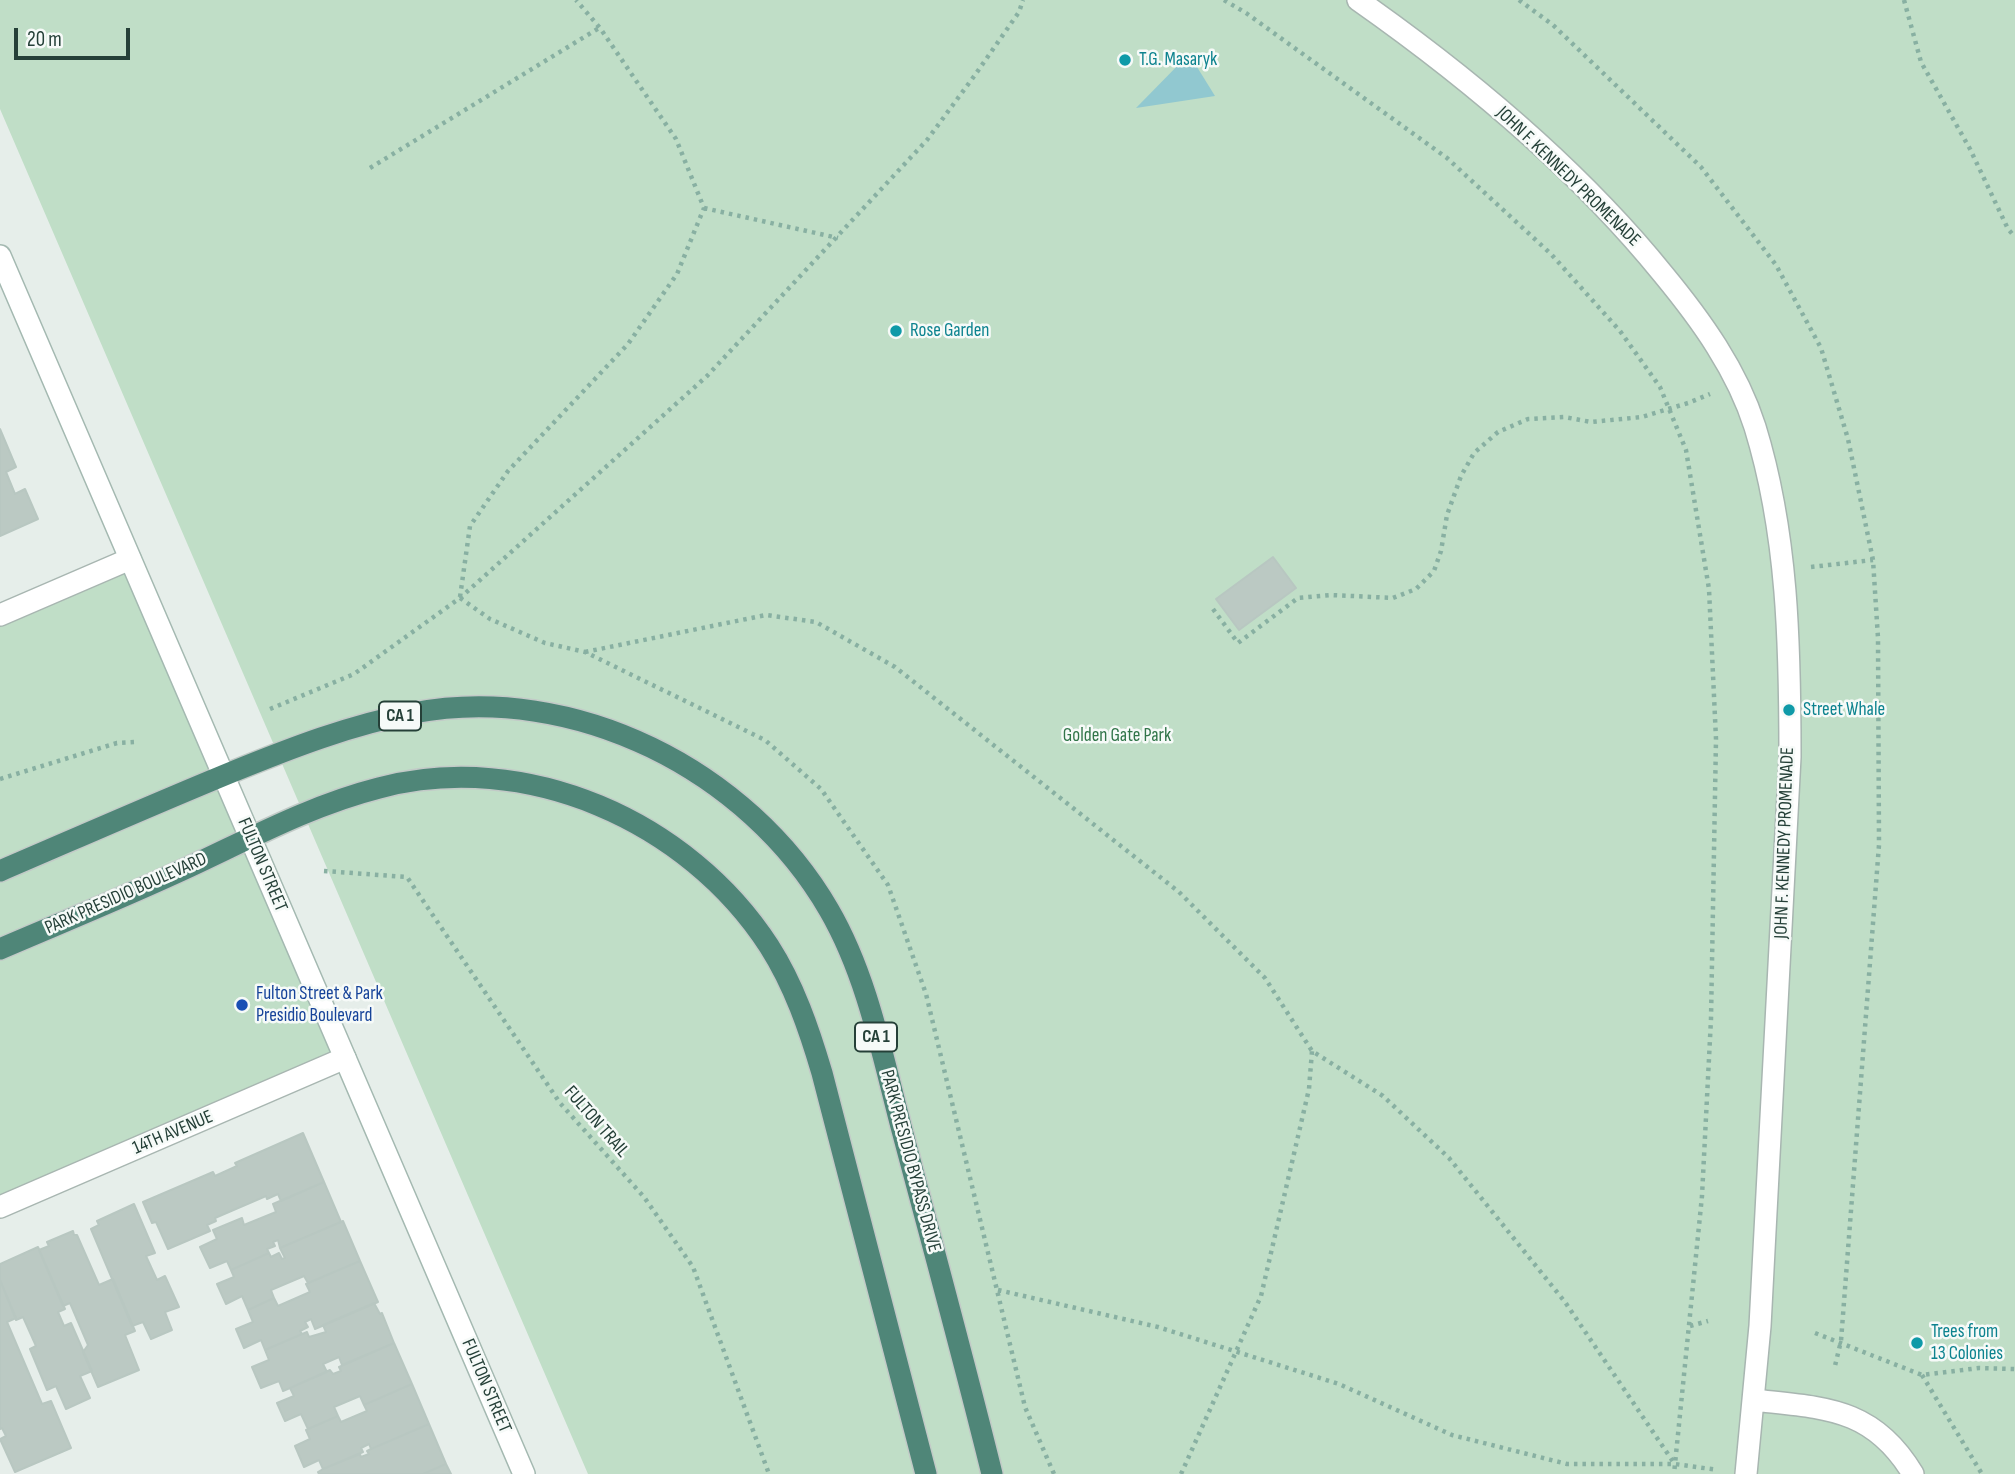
<!DOCTYPE html>
<html>
<head>
<meta charset="utf-8">
<style>
  body { margin:0 }
  #map { position:relative; width:2015px; height:1474px; overflow:hidden; background:#e6eeea; font-family:"Sofia Sans Condensed",sans-serif }
  canvas { display:block }
  .scale { position:absolute; left:14px; top:28px; width:116px; height:32px; box-sizing:border-box; border:4px solid #254038; border-top:0; padding-left:9px; font-size:21px; line-height:24px; white-space:nowrap; color:#254038; -webkit-text-stroke:5px #f6faf8; paint-order:stroke }
</style>
</head>
<body>
<div id="map">
<canvas width="2015" height="1474"></canvas>
<div class="scale">20 m</div>
</div>
<script>
const c = document.querySelector('canvas').getContext('2d');
c.lineJoin = 'round';
function fill(path, color) { c.fillStyle = color; c.fill(path, 'evenodd'); }
function trace(path, color, width, dash) { c.strokeStyle = color; c.lineWidth = width; c.lineCap = dash ? 'butt' : 'round'; c.setLineDash(dash || []); c.stroke(path); }
function drawText(font, color, halo, rows, align = 'center') {
  c.font = font + ' "Sofia Sans Condensed",sans-serif'; c.lineWidth = 5; c.setLineDash([]); c.textBaseline = 'middle'; c.strokeStyle = halo; c.fillStyle = color; for (const [text, x, y, turn = 0] of rows) {
    c.save(); c.translate(x, y); c.rotate((+turn || 0) * Math.PI / 180); c.textAlign = isNaN(turn) ? turn : align; if (halo) c.strokeText(text, 0, 0); c.fillText(text, 0, 0); c.restore();
  }
}
const green = new Path2D(`
  M 0,0 L 2015,0 L 2015,1474 L 588,1474 L 0,109 Z
  M 130,559 L 345,1058 L 0,1207 L 0,615 Z`);
const water = new Path2D(`
  M 1189,54 L 1215,96 L 1136,108 Z`);
const building = new Path2D(`
  M 0,429 L 16,467 L 6,472 L 15,494 L 25,489 L 38,519 L 0,536 Z
  M 1273,557 L 1296,588 L 1239,630 L 1216,599 Z
  M 303,1133 L 324,1182 L 281,1201 L 278,1194 L 267,1199 L 266,1196 L 215,1218 L 216,1221 L 207,1225 L 210,1231 L 168,1249 L 156,1222 L 152,1223 L 143,1202 L 213,1172 L 215,1176 L 237,1166 L 235,1163 Z
  M 324,1182 L 341,1222 L 280,1248 L 278,1240 L 273,1242 L 275,1246 L 267,1249 L 269,1253 L 231,1270 L 227,1261 L 210,1268 L 200,1247 L 217,1239 L 213,1230 L 242,1218 L 244,1225 L 276,1212 L 273,1204 Z
  M 134,1204 L 155,1253 L 146,1256 L 157,1280 L 165,1276 L 179,1307 L 165,1312 L 172,1330 L 151,1339 L 143,1322 L 132,1326 L 91,1229 L 99,1225 L 97,1221 Z
  M 343,1221 L 360,1261 L 308,1283 L 304,1276 L 271,1290 L 274,1298 L 248,1310 L 242,1296 L 226,1304 L 217,1284 L 234,1277 L 231,1270 L 269,1253 L 271,1257 L 279,1253 L 282,1259 L 285,1258 L 280,1248 Z
  M 73,1231 L 74,1235 L 77,1235 L 99,1285 L 113,1279 L 135,1331 L 125,1335 L 139,1370 L 98,1387 L 83,1352 L 88,1345 L 70,1303 L 63,1306 L 39,1250 L 49,1246 L 47,1242 Z
  M 38,1247 L 65,1309 L 58,1312 L 64,1326 L 71,1323 L 92,1371 L 80,1376 L 90,1398 L 66,1409 L 56,1386 L 47,1390 L 30,1349 L 36,1346 L 23,1317 L 16,1320 L 0,1280 L 0,1264 Z
  M 360,1261 L 378,1302 L 315,1329 L 311,1319 L 305,1322 L 308,1327 L 300,1331 L 302,1334 L 265,1350 L 261,1340 L 244,1348 L 236,1329 L 253,1322 L 248,1310 L 274,1298 L 278,1306 L 310,1292 L 306,1284 Z
  M 0,1280 L 16,1318 L 7,1322 L 42,1404 L 51,1401 L 71,1448 L 15,1472 L 0,1439 L 6,1436 L 2,1428 L 0,1429 Z
  M 374,1303 L 380,1314 L 382,1313 L 394,1343 L 342,1365 L 339,1357 L 323,1364 L 327,1372 L 283,1391 L 279,1381 L 261,1388 L 252,1367 L 269,1360 L 265,1350 L 307,1332 L 309,1337 L 326,1332 L 323,1325 Z
  M 394,1343 L 412,1384 L 364,1405 L 360,1396 L 334,1407 L 338,1416 L 308,1429 L 301,1414 L 285,1421 L 277,1403 L 294,1396 L 290,1388 L 330,1370 L 333,1374 L 341,1371 L 339,1367 Z
  M 412,1384 L 429,1424 L 371,1449 L 369,1444 L 361,1448 L 363,1452 L 323,1469 L 319,1460 L 304,1467 L 295,1446 L 310,1439 L 306,1430 L 338,1416 L 341,1422 L 367,1411 L 364,1405 Z
  M 429,1424 L 446,1464 L 423,1474 L 319,1474 L 318,1472 L 323,1469 L 360,1454 L 361,1457 L 369,1454 L 367,1451 L 371,1449 Z
  M 446,1464 L 451,1474 L 423,1474 Z`);
const path = new Path2D(`
  M 1224,0 L 1246,13 L 1447,158 L 1551,254 L 1620,331 L 1660,387 L 1686,450 L 1709,589 L 1716,739 L 1711,1019 L 1702,1196 L 1674,1474
  M 1519,0 L 1553,25 L 1701,167 L 1776,265 L 1821,348 L 1848,439 L 1873,560 L 1878,638 L 1879,845 L 1841,1341 L 1834,1370
  M 1904,0 L 1921,62 L 1970,149 L 2008,229 L 2015,237
  M 370,168 L 599,28
  M 704,208 L 838,238
  M 1811,567 L 1873,560
  M 460,597 L 470,526 L 508,471 L 628,344 L 677,274 L 704,208 L 676,139 L 600,28 L 576,0
  M 460,598 L 490,619 L 545,643 L 585,652 L 765,740 L 821,789 L 888,885 L 926,994 L 1025,1407 L 1054,1474
  M 1213,609 L 1238,643 L 1298,598 L 1331,595 L 1393,598 L 1416,589 L 1434,571 L 1441,551 L 1447,515 L 1461,476 L 1474,453 L 1498,432 L 1528,419 L 1564,417 L 1591,422 L 1642,417 L 1688,403 L 1710,394
  M 585,652 L 766,615 L 816,622 L 895,667 L 1179,892 L 1265,978 L 1312,1051 L 1383,1096 L 1449,1158 L 1565,1302 L 1674,1463
  M 270,709 L 354,674 L 460,598 L 707,376 L 927,140 L 975,75 L 1019,12 L 1023,0
  M 0,779 L 117,743 L 134,742
  M 324,871 L 407,877 L 560,1103 L 644,1197 L 693,1267 L 769,1474
  M 998,1290 L 1158,1327 L 1339,1384 L 1452,1435 L 1567,1464 L 1675,1464 L 1718,1470
  M 1690,1326 L 1708,1321
  M 1815,1333 L 1922,1375 L 1979,1368 L 2015,1369
  M 1922,1375 L 1982,1474
  M 1181,1474 L 1261,1296 L 1309,1089 L 1312,1051`);
const pedestrian = new Path2D(`
  M 1358,0 C 1469,78 1577,168 1663,274 C 1701,320 1737,370 1755,427 C 1788,534 1790,646 1790,757 L 1760,1326 L 1746,1474
  M 1754,1400 C 1824,1408 1873,1407 1913,1474`);
const minor = new Path2D(`
  M 0,615 L 130,559
  M 0,1207 L 345,1058`);
const secondary = new Path2D(`
  M 0,256 L 524,1474`);
const trunk = new Path2D(`
  M 0,871 C 77,838 154,804 232,772 C 291,748 350,725 413,713 C 574,682 748,770 829,910 C 868,977 883,1059 903,1134 C 933,1247 964,1360 992,1474
  M 0,949 C 63,922 127,896 189,867 C 251,838 312,805 379,788 C 526,749 688,821 769,946 C 794,985 809,1029 822,1073 L 926,1474`);
const markers = [
  [1125,60,7,"#0f9aa8"],
  [896,331,7,"#0f9aa8"],
  [1789,710,7,"#0f9aa8"],
  [242,1005,7,"#1a4fb4"],
  [1917,1343,7,"#0f9aa8"]
];
const shields = [
  [400,716,42],
  [876,1037,42]
];
const shieldNames = [
  ["CA 1",400,716],
  ["CA 1",876,1037]
];
const cultureNames = [
  ["T.G. Masaryk",1139,60],
  ["Rose Garden",910,331],
  ["Street Whale",1803,710],
  ["Trees from",1931,1332],
  ["13 Colonies",1931,1354]
];
const streetNames = [
  ["JOHN F. KENNEDY PROMENADE",1568,177,44],
  ["JOHN F. KENNEDY PROMENADE",1785,843,-88],
  ["FULTON STREET",262,865,67],
  ["PARK PRESIDIO BOULEVARD",126,894,-24],
  ["FULTON TRAIL",596,1122,49],
  ["14TH AVENUE",173,1133,-23],
  ["PARK PRESIDIO BYPASS DRIVE",910,1161,75],
  ["FULTON STREET",486,1386,67]
];
const parkNames = [
  ["Golden Gate Park",1117,736]
];
const transitNames = [
  ["Fulton Street & Park",256,994],
  ["Presidio Boulevard",256,1016]
];
fill(green, '#c0dec7');
fill(water, '#91c8d0');
fill(building, '#bbc9c3');
trace(building, '#b8c7c1', 2);
trace(pedestrian, '#a8b6b1', 24);
trace(minor, '#a8b6b1', 24);
trace(secondary, '#a4b9b1', 24);
trace(trunk, '#c2cac7', 24);
trace(path, '#88b0a2', 4.5, [3.5, 5]);
trace(pedestrian, '#fff', 21);
trace(minor, '#fff', 21);
trace(secondary, '#fff', 21);
trace(trunk, '#4f8678', 21);
for (const [x, y, r, color] of markers) { const dot = new Path2D(); dot.arc(x, y, r, 0, 2 * Math.PI); c.fillStyle = color; c.fill(dot); trace(dot, '#f6faf8', 2.5); }
for (const [x, y, w] of shields) { const box = new Path2D(); box.roundRect(x - w / 2, y - 14.5, w, 29, 5); c.fillStyle = '#f6faf8'; c.fill(box); trace(box, '#254038', 2); }
drawText('bold 18px', '#254038', null, shieldNames);
drawText('19px', '#0d838f', '#f6faf8', cultureNames, 'left');
drawText('19px', '#254038', '#f6faf8', streetNames);
drawText('19px', '#317549', '#f6faf8', parkNames);
drawText('19px', '#164399', '#f6faf8', transitNames, 'left');
</script>
</body>
</html>
